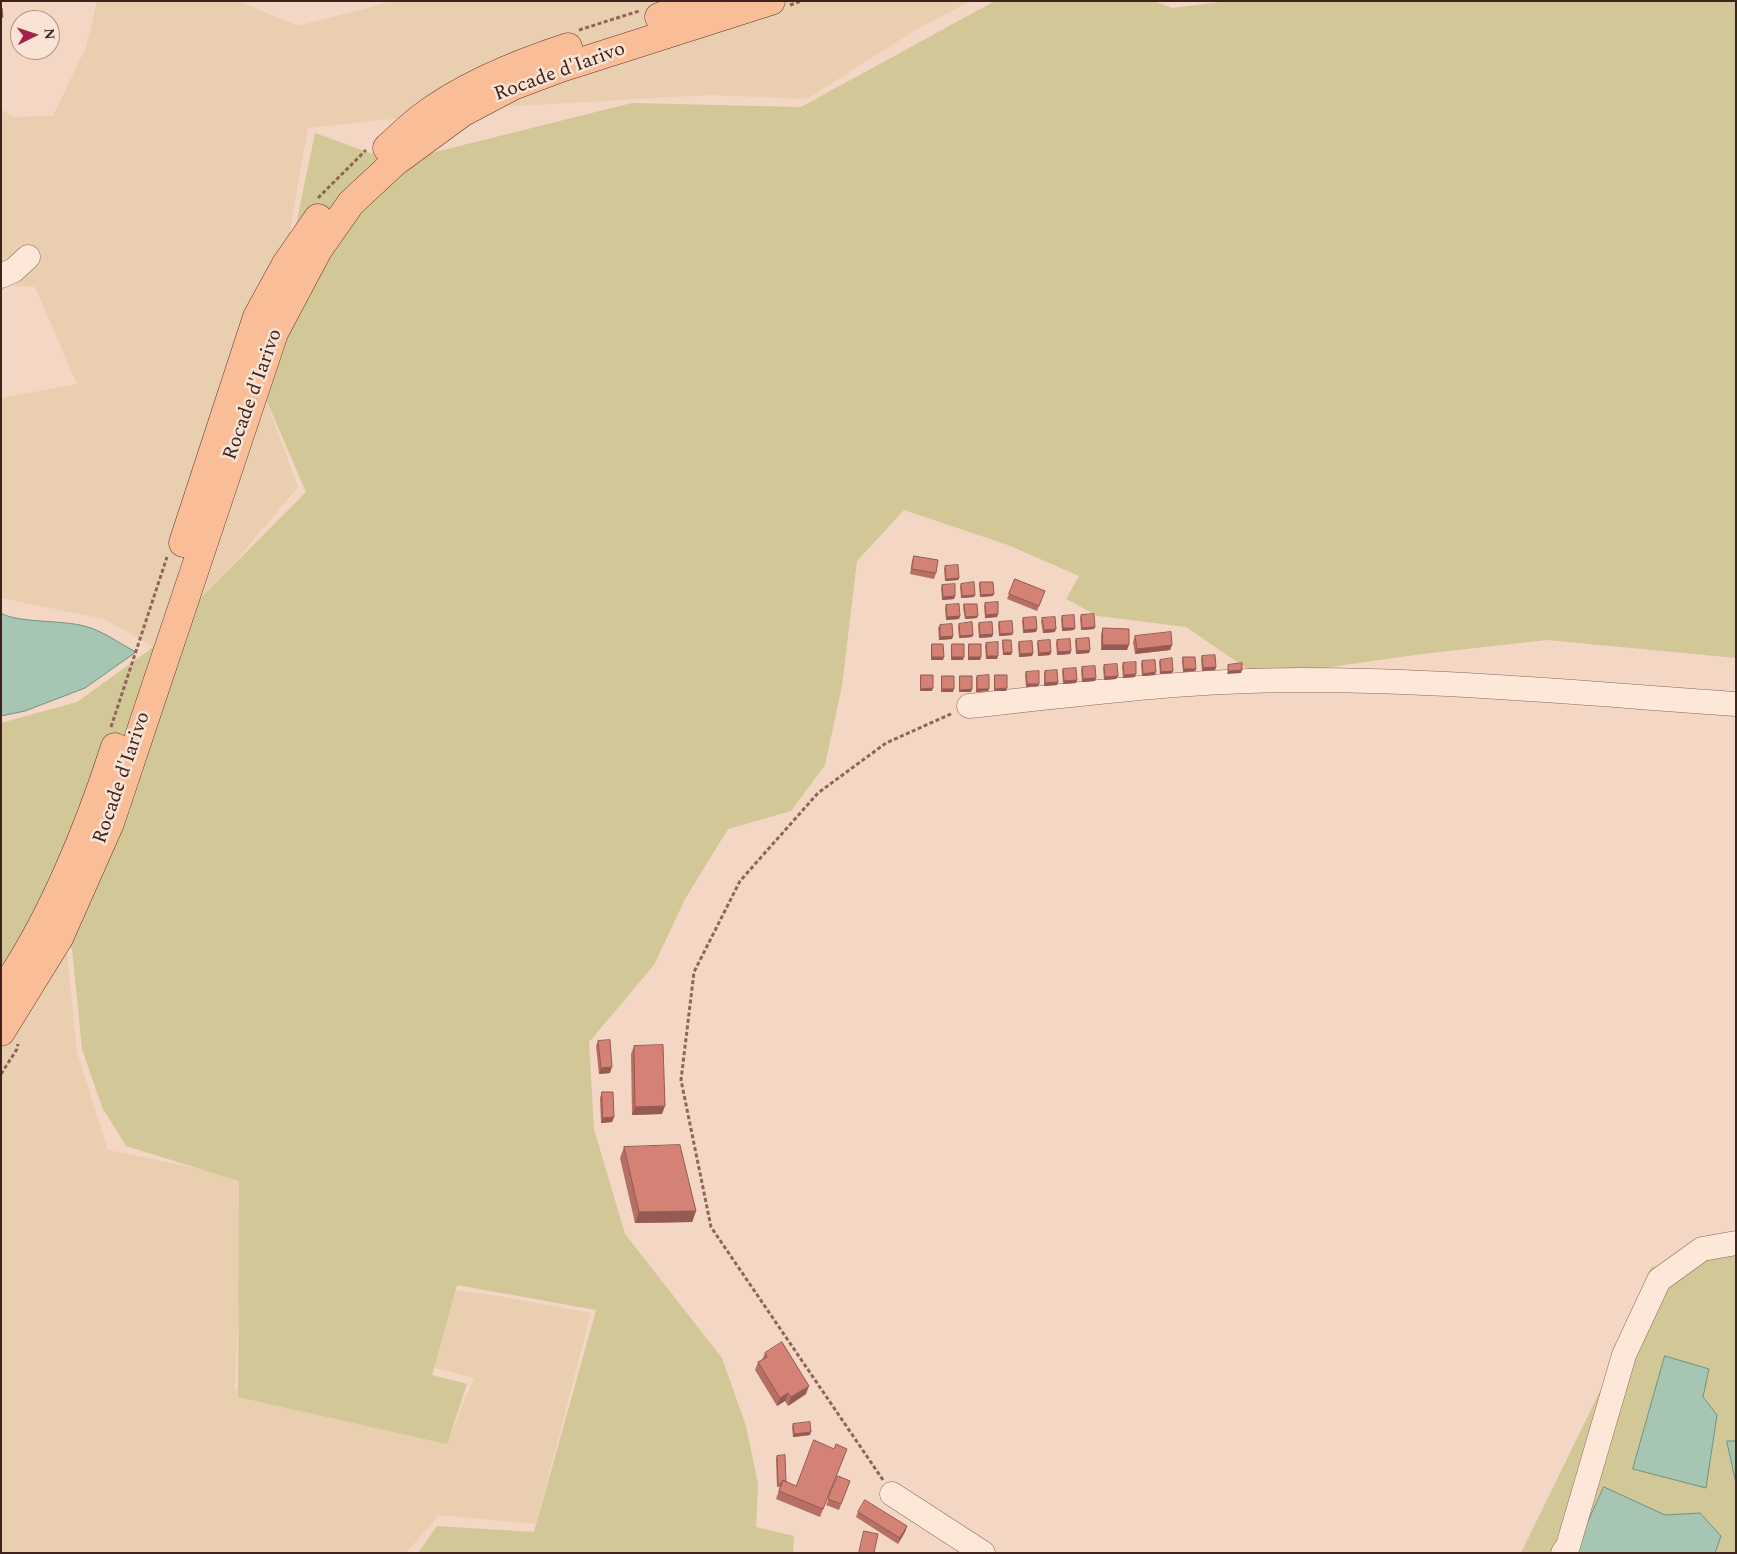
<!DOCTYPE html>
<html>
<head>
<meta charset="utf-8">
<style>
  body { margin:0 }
  #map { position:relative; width:1737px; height:1554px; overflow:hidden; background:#f3d6c4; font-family:Spectral,serif }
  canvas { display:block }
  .frame { position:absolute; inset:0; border:2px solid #3e231d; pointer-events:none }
  .north { position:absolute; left:10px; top:10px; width:50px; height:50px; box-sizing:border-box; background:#f9e3d4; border:1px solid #ae968b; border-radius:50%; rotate:86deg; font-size:14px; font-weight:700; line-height:20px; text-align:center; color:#3e231d }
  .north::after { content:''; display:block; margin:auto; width:18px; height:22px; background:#a5214a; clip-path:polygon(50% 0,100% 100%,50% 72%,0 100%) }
</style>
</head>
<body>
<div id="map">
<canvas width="1737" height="1554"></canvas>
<div class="frame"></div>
<div class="north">N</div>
</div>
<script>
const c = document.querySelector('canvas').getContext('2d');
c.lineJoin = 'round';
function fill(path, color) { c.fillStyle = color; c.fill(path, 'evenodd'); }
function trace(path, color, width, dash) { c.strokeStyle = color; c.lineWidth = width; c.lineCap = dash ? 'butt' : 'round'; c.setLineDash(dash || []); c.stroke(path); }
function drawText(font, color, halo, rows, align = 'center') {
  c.font = font + ' Spectral,serif'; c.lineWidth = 5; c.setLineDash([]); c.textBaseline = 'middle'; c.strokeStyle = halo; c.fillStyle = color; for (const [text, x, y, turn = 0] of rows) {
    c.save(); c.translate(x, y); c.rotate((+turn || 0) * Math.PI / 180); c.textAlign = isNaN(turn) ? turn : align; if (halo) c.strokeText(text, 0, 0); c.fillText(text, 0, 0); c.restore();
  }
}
const farmland = new Path2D(`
  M 97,1 L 239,1 L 298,26 L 394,1 L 971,1 L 917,29 L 807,99 L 710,95 L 516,106 L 308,128 L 262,390 L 298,487 L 160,651 L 104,619 L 1,598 L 1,398 L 77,384 L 35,287 L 1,285 L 1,109 L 13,117 L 53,116 L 86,47 Z
  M 67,951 L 77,1052 L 108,1150 L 244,1178 L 235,1389 L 368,1423 L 449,1438 L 474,1378 L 431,1367 L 450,1290 L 493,1295 L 591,1313 L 536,1524 L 439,1515 L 406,1553 L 1,1553 L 1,973 Z`);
const green = new Path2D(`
  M 995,1 L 1154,1 L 1172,8 L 1228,1 L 1736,1 L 1736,658 L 1547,640 L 1422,654 L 1316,669 L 1255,674 L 1186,627 L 1098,616 L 1066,599 L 1079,576 L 1008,545 L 904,510 L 857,561 L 842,686 L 825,765 L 791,811 L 728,829 L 685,899 L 654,965 L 589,1042 L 594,1129 L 625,1234 L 722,1358 L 746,1426 L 758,1484 L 756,1527 L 794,1536 L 793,1553 L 418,1553 L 437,1526 L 534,1532 L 596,1310 L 457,1285 L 432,1375 L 467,1384 L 447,1444 L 238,1397 L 239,1181 L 126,1146 L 102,1107 L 82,1049 L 72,948 L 1,969 L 1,723 L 77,702 L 148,651 L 306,492 L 262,390 L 315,133 L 395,162 L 632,103 L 801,107 Z
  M 1736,1239 L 1736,1553 L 1521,1553 L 1605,1381 L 1651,1267 L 1707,1260 Z`);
const water = new Path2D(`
  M 1,613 C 15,623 64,620 84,626 C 102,630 120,644 136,652 L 85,688 L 25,711 L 1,716 Z
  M 1665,1356 L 1709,1369 L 1703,1397 L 1717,1415 L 1706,1488 L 1633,1469 Z
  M 1727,1441 L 1736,1441 L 1736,1483 Z
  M 1604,1487 L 1665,1515 L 1700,1513 L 1721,1536 L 1715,1553 L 1574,1553 Z`);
const path = new Path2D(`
  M 790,5 L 802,1
  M 579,30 L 639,11
  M 318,198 L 366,150
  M 111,727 L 167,557
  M 1,1074 L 17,1049 L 18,1044
  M 883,1480 L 711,1227 L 681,1080 L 694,972 L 740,881 L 818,793 L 886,743 L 953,713`);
const minor = new Path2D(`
  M 1,276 L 14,270 L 28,257
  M 969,706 C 1079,694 1189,680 1300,680 C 1446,680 1591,694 1736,704
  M 892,1494 L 983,1553
  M 1563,1553 L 1568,1546 L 1624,1355 L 1659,1280 L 1702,1249 L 1736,1243`);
const major = new Path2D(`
  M 659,17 L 707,1
  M 387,148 C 398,138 410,126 422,117 C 464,85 519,63 568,47
  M 183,543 L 257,317 L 286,264 L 318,218
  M 1,993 C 50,924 89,828 115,747
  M 1,1032 L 59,938 L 110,823 L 274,333 L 318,250 L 351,203 L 395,162 L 462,113 L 513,86 L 561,68 L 771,1`);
const wall = new Path2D(`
  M 914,556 L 936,573 L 934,579 L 910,574 L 912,561 Z
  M 945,566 L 959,578 L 958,580 L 945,581 L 944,569 Z
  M 1015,579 L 1045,591 L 1037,611 L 1007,599 Z
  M 980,582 L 993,596 L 980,597 L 979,585 Z
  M 961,584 L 974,597 L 961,598 L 960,586 Z
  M 942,585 L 955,596 L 954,599 L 942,600 L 941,588 Z
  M 985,603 L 998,614 L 997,617 L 985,618 L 984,606 Z
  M 964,604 L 977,618 L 965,619 L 963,607 Z
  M 946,605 L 960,616 L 959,619 L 946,620 L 945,608 Z
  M 1081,615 L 1095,627 L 1094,629 L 1081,630 L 1080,618 Z
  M 1062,616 L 1075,628 L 1074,630 L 1062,631 L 1061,619 Z
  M 1023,618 L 1037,629 L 1036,632 L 1023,633 L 1022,621 Z
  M 1042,618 L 1055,632 L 1043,633 L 1041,621 Z
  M 999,622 L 1012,635 L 999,636 L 998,624 Z
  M 979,623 L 993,634 L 992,637 L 979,638 L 978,625 Z
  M 959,624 L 973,635 L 972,637 L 959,638 L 958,626 Z
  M 940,625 L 953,636 L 952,639 L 939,640 L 938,628 Z
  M 1103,628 L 1127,650 L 1101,650 L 1101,634 Z
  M 1135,636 L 1172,645 L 1170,650 L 1135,654 L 1133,642 Z
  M 1076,639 L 1090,650 L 1089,653 L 1076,654 L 1075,641 Z
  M 1003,640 L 1012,652 L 1011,655 L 1003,655 L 1002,643 Z
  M 1057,640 L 1071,651 L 1070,654 L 1057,655 L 1056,643 Z
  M 1038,641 L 1051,652 L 1050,655 L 1038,656 L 1037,643 Z
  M 1019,642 L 1033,653 L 1032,656 L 1019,657 L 1018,645 Z
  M 986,643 L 997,659 L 986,659 L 985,646 Z
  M 932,644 L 943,660 L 931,660 L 931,647 Z
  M 952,644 L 963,660 L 951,660 L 951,647 Z
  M 969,644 L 981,657 L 980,660 L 968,660 L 968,646 Z
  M 1202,656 L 1216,667 L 1215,670 L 1202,671 L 1201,659 Z
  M 1183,657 L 1196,669 L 1195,671 L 1183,672 L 1182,660 Z
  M 1160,660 L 1173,671 L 1172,673 L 1160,674 L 1159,662 Z
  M 1142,661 L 1155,675 L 1142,676 L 1141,664 Z
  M 1123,663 L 1135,677 L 1123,678 L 1122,666 Z
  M 1104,665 L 1118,676 L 1116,679 L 1104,680 L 1103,668 Z
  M 1082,667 L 1096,678 L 1095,681 L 1082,682 L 1081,670 Z
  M 1063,669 L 1077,680 L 1076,683 L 1063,684 L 1062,671 Z
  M 1045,671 L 1058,682 L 1057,685 L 1044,686 L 1044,673 Z
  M 1026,672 L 1039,684 L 1038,686 L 1026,687 L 1025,675 Z
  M 921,675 L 932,691 L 920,691 L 920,678 Z
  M 995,675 L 1006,691 L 994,691 L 994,678 Z
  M 942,676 L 953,692 L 941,692 L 941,679 Z
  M 960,676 L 972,689 L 971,692 L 959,692 L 959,679 Z
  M 977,676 L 988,691 L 976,692 L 976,678 Z
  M 598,1041 L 610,1073 L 599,1074 L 596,1046 Z
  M 634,1046 L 662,1114 L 632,1115 L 631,1054 Z
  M 602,1092 L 614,1117 L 612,1122 L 601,1123 L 600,1098 Z
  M 624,1147 L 696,1211 L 692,1222 L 635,1223 L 620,1158 Z
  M 765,1353 L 806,1394 L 788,1406 L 785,1401 L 777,1406 L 755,1370 L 758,1362 L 762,1360 Z
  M 793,1424 L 810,1435 L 793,1437 L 792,1427 Z
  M 777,1456 L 786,1482 L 796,1486 L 844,1457 L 820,1517 L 776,1499 L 780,1487 L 777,1487 L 776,1458 Z
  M 838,1476 L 850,1481 L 839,1510 L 826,1505 Z
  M 858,1512 L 907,1526 L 905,1532 L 898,1544 L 856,1517 Z`);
const shadedWall = new Path2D(`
  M 959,578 L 958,580 L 945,581 L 946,579 Z
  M 994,594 L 993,596 L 980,597 L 981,595 Z
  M 975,595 L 974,597 L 961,598 L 962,596 Z
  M 955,596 L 954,599 L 942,600 L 943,597 Z
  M 998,614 L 997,617 L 985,618 L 986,615 Z
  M 960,616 L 959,619 L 946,620 L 947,617 Z
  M 978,616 L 977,618 L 965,619 L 966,617 Z
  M 1095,627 L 1094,629 L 1081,630 L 1082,628 Z
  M 1063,628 L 1075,628 L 1074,630 L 1062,631 Z
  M 1037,629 L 1036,632 L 1023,633 L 1024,630 Z
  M 1056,629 L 1055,632 L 1043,633 L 1044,630 Z
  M 1013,633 L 1012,635 L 999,636 L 1000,634 Z
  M 993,634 L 992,637 L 979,638 L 980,635 Z
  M 973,635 L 972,637 L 959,638 L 960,636 Z
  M 953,636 L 952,639 L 939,640 L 940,637 Z
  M 1103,645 L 1129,645 L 1127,650 L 1101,650 Z
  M 1172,645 L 1170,650 L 1135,654 L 1137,649 Z
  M 1090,650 L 1089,653 L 1076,654 L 1077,651 Z
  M 1071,651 L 1070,654 L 1057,655 L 1058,652 Z
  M 1012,652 L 1011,655 L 1003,655 L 1004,653 Z
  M 1051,652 L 1050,655 L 1038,656 L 1039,653 Z
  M 1033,653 L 1032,656 L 1019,657 L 1020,654 Z
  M 987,656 L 998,656 L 997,659 L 986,659 Z
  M 932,657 L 944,657 L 943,660 L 931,660 Z
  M 952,657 L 964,657 L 963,660 L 951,660 Z
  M 969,657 L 981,657 L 980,660 L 968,660 Z
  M 1216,667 L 1215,670 L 1202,671 L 1203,668 Z
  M 1184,669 L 1196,669 L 1195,671 L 1183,672 Z
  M 1242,670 L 1241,673 L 1227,674 L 1228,671 Z
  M 1173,671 L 1172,673 L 1160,674 L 1161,672 Z
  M 1156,672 L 1155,675 L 1142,676 L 1143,674 Z
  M 1136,674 L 1135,677 L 1123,678 L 1124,675 Z
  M 1118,676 L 1116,679 L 1104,680 L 1105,677 Z
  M 1096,678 L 1095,681 L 1082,682 L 1083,679 Z
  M 1077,680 L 1076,683 L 1063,684 L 1064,681 Z
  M 1058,682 L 1057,685 L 1044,686 L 1045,683 Z
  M 1027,684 L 1039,684 L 1038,686 L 1026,687 Z
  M 933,688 L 932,691 L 920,691 L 921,689 Z
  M 1007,688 L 1006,691 L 994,691 L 995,689 Z
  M 942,689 L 954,689 L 953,692 L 941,692 Z
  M 972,689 L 971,692 L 959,692 L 960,690 Z
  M 977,689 L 989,689 L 988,691 L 976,692 Z
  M 612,1067 L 610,1073 L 599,1074 L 601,1068 Z
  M 665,1106 L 662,1114 L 632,1115 L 635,1107 Z
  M 614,1117 L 612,1122 L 601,1123 L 603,1118 Z
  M 696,1211 L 692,1222 L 635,1223 L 639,1212 Z
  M 809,1386 L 806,1394 L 788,1406 L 791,1397 Z
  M 788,1393 L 785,1401 L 777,1406 L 780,1398 Z
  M 811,1432 L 810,1435 L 793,1437 L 794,1434 Z
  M 907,1526 L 905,1532 L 898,1544 L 900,1538 Z`);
const building = new Path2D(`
  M 1,8 L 2,8 L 3,17 L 1,18 Z
  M 914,556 L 938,560 L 936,573 L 912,569 Z
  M 958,565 L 959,578 L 946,579 L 945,566 Z
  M 1015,579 L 1045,591 L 1039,606 L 1009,594 Z
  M 974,582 L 975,595 L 962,596 L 961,584 Z
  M 980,582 L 993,582 L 994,594 L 981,595 Z
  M 955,584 L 955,596 L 943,597 L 942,585 Z
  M 998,602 L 998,614 L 986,615 L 985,603 Z
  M 959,604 L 960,616 L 947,617 L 946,605 Z
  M 964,604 L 977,604 L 978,616 L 966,617 Z
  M 1094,614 L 1095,627 L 1082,628 L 1081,615 Z
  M 1074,615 L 1075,628 L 1063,628 L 1062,616 Z
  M 1036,617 L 1037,629 L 1024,630 L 1023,618 Z
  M 1055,617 L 1056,629 L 1044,630 L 1042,618 Z
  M 1012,621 L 1013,633 L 1000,634 L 999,622 Z
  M 972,622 L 973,635 L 960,636 L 959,624 Z
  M 992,622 L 993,634 L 980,635 L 979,623 Z
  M 952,624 L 953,636 L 940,637 L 940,625 Z
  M 1103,628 L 1129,629 L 1129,645 L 1103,645 Z
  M 1171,632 L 1172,645 L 1137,649 L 1135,636 Z
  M 1089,638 L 1090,650 L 1077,651 L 1076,639 Z
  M 1070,639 L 1071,651 L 1058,652 L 1057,640 Z
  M 1003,640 L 1011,640 L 1012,652 L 1004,653 Z
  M 1050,640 L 1051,652 L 1039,653 L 1038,641 Z
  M 1032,641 L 1033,653 L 1020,654 L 1019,642 Z
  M 998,642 L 998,656 L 987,656 L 986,643 Z
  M 932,644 L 943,644 L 944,657 L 932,657 Z
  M 952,644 L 964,644 L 964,657 L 952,657 Z
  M 969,644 L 981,644 L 981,657 L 969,657 Z
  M 1215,655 L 1216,667 L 1203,668 L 1202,656 Z
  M 1183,657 L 1195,657 L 1196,669 L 1184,669 Z
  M 1172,658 L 1173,671 L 1161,672 L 1160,660 Z
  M 1155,660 L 1156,672 L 1143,674 L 1142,661 Z
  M 1136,662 L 1136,674 L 1124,675 L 1123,663 Z
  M 1242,663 L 1242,670 L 1228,671 L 1228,665 Z
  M 1117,664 L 1118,676 L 1105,677 L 1104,665 Z
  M 1095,666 L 1096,678 L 1083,679 L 1082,667 Z
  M 1076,668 L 1077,680 L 1064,681 L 1063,669 Z
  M 1057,670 L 1058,682 L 1045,683 L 1045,671 Z
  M 1039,671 L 1039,684 L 1027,684 L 1026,672 Z
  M 921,675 L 933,675 L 933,688 L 921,689 Z
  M 989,675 L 989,689 L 977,689 L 977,676 Z
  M 995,675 L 1007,675 L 1007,688 L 995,689 Z
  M 942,676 L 954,676 L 954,689 L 942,689 Z
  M 960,676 L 972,676 L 972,689 L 960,690 Z
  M 610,1040 L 612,1067 L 601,1068 L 598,1041 Z
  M 663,1045 L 665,1106 L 635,1107 L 634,1046 Z
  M 602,1092 L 613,1092 L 614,1117 L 603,1118 Z
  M 680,1145 L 696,1211 L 639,1212 L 624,1147 Z
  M 782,1342 L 809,1386 L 791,1397 L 788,1393 L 780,1398 L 758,1362 L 767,1357 L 765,1353 Z
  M 810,1422 L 811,1432 L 794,1434 L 793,1424 Z
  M 814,1440 L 834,1449 L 836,1444 L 847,1449 L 823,1509 L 779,1491 L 783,1480 L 796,1486 Z
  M 785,1455 L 786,1482 L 783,1480 L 781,1484 L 778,1484 L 777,1456 Z
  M 838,1476 L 850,1481 L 841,1504 L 828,1499 Z
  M 865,1500 L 907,1526 L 900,1538 L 858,1512 Z
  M 864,1531 L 878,1534 L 874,1553 L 859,1553 Z`);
const streetNames = [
  ["Rocade d'Iarivo",560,73,-20],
  ["Rocade d'Iarivo",254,395,-70],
  ["Rocade d'Iarivo",123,778,-71]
];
fill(farmland, '#e9cfb0');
fill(green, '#d2c796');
fill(water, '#a6c5b3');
trace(water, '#6b957e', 1);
trace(minor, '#8f6558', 25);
trace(major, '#5d342c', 29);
trace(path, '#8f6558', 3, [4, 2.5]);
trace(minor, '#fce7d8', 24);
trace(major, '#f9be98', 28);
fill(wall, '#b66f65');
fill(shadedWall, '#945a53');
fill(building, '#d48176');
trace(building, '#945a53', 1);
drawText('20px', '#3e231d', '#f9e3d4', streetNames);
</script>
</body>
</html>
